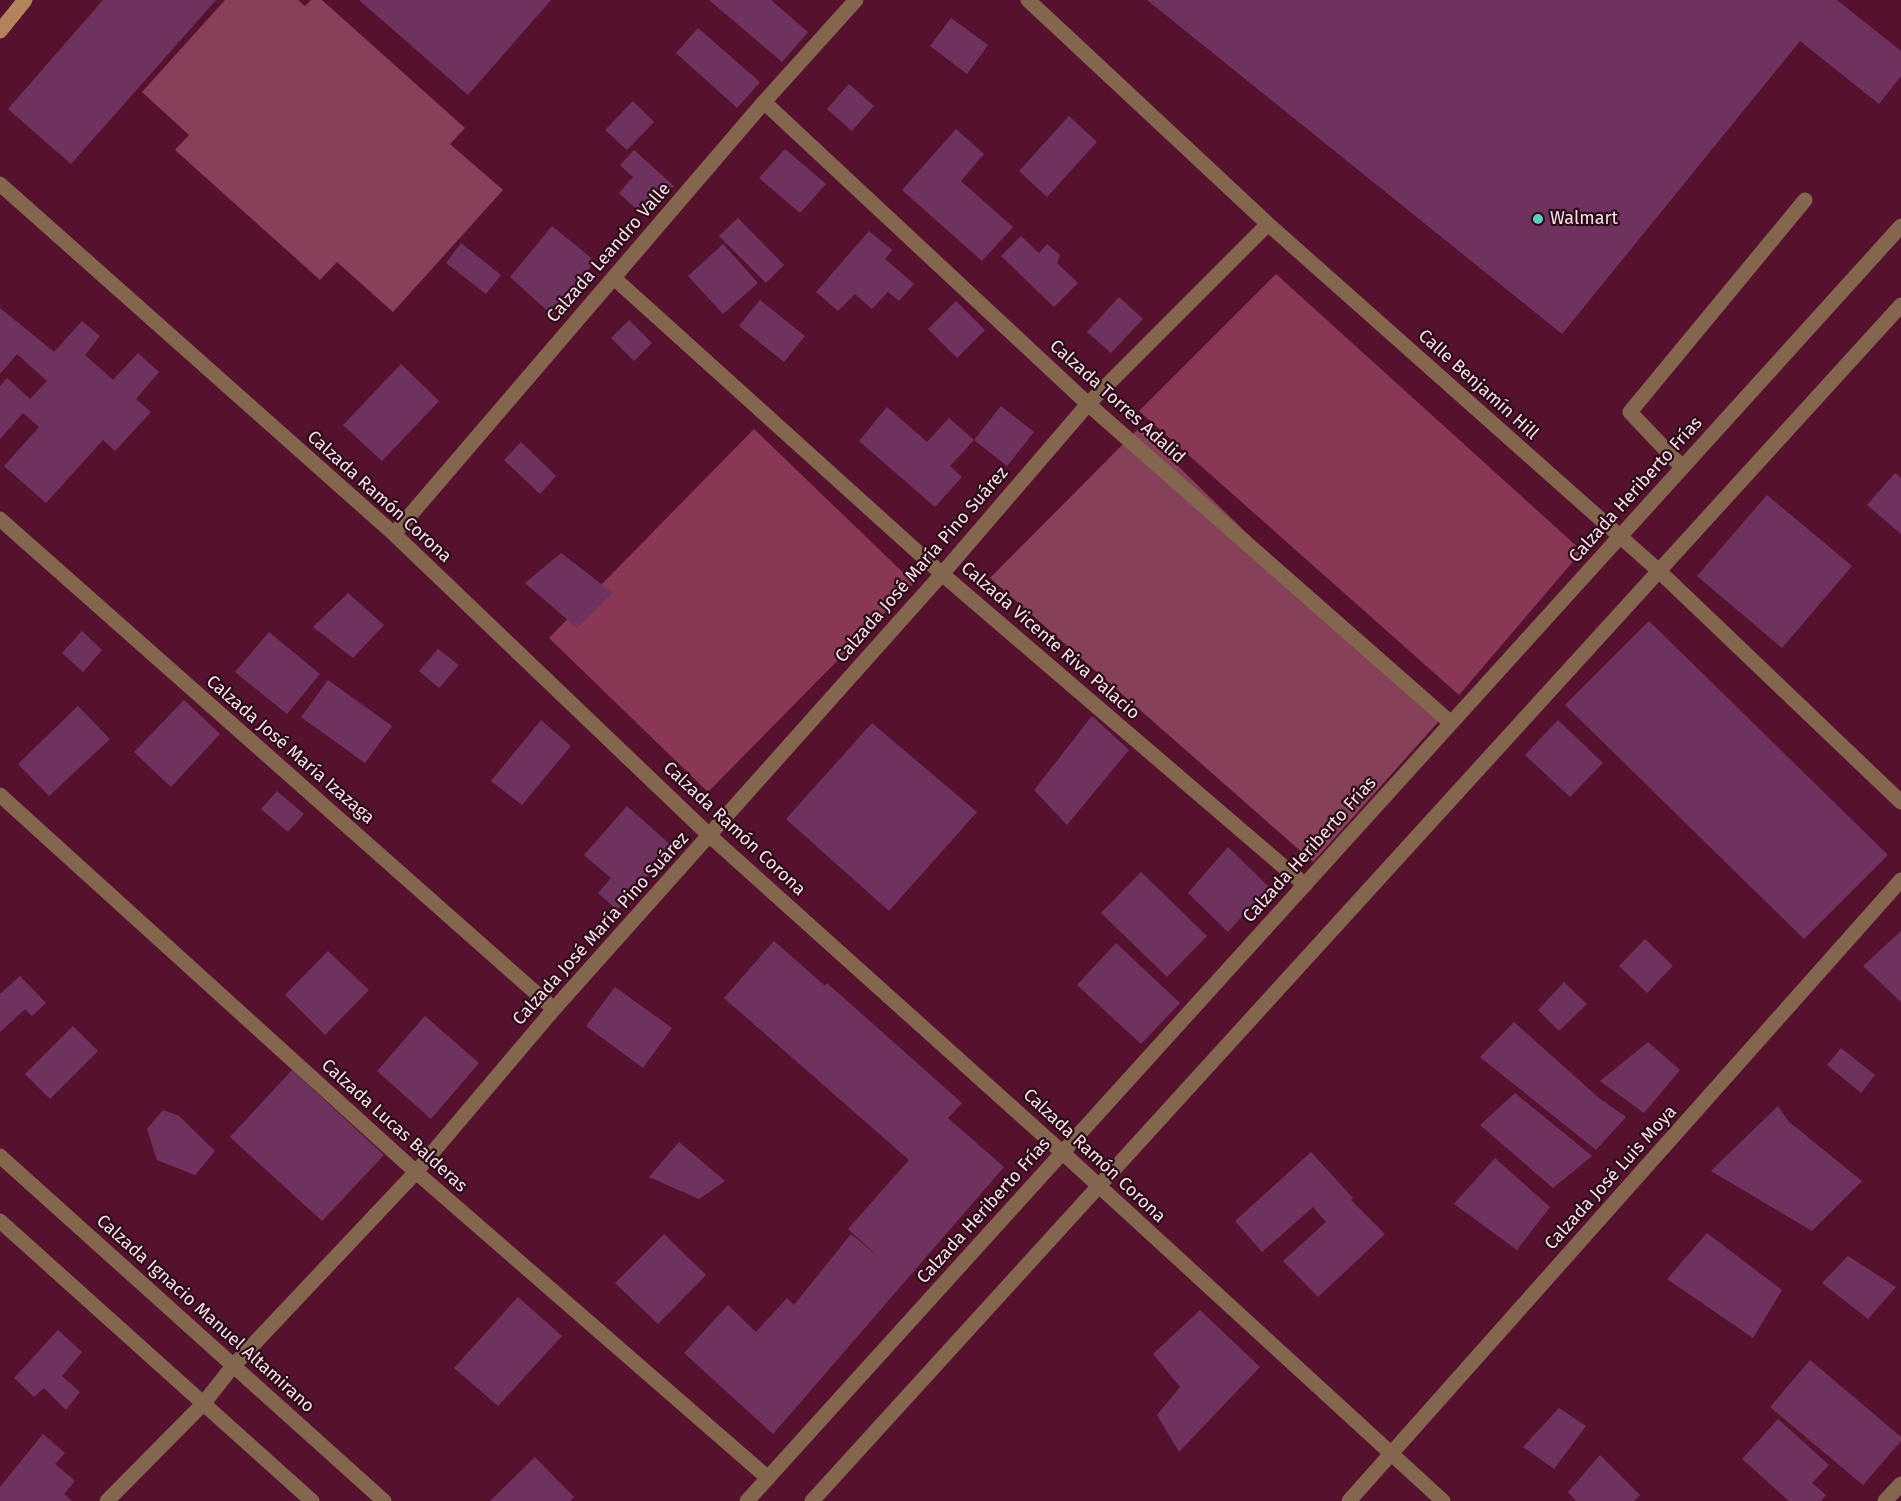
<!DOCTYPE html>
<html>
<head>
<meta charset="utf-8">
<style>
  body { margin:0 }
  canvas { display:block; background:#56112f }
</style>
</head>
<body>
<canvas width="1901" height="1501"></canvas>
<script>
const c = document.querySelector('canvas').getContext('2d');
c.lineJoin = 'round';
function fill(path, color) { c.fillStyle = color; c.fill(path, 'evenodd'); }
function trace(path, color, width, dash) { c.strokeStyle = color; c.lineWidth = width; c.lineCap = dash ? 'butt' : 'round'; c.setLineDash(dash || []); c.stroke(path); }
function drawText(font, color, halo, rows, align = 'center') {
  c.font = font + ' "Fira Sans",sans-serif'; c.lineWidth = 4.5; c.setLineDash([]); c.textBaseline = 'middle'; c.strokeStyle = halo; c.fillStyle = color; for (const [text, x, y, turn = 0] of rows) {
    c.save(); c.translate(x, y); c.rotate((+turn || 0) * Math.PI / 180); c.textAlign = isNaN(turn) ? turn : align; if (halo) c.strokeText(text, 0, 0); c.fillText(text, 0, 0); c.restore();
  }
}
const green = new Path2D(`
  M 225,0 L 298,0 L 305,6 L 311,0 L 322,0 L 465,128 L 450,144 L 503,190 L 393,312 L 337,262 L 320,280 L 175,150 L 189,135 L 142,92 Z
  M 1139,428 L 1439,721 L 1313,862 L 990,578 Z`);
const forest = new Path2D(`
  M 1276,274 L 1582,551 L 1459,695 L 1139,411 Z
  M 754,429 L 914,583 L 708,792 L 549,638 Z`);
const building = new Path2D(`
  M 103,0 L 216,0 L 71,164 L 8,109 Z
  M 359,0 L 551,0 L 468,95 Z
  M 709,0 L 771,0 L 808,32 L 782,62 Z
  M 1147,0 L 1837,0 L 1901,51 L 1901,76 L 1879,104 L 1800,41 L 1562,334 Z
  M 951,18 L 988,45 L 967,74 L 930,46 Z
  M 698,28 L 760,82 L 737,108 L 676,53 Z
  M 849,84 L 874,106 L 852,131 L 827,109 Z
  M 633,101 L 654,122 L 627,150 L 605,130 Z
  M 1069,116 L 1097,142 L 1047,197 L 1019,171 Z
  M 956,129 L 984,154 L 961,181 L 1013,227 L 982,261 L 902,190 Z
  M 785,149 L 826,184 L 800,213 L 759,178 Z
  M 634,150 L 674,186 L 646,218 L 619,193 L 633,177 L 620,165 Z
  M 738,218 L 784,265 L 766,283 L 719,236 Z
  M 552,226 L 595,261 L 552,315 L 510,277 Z
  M 869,231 L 892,250 L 885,259 L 914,284 L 899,301 L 888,292 L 872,309 L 855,294 L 838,311 L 816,292 Z
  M 1021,236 L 1039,253 L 1047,244 L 1060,255 L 1057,263 L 1078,283 L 1054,307 L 1001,256 Z
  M 461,243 L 501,275 L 486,294 L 446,263 Z
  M 723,244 L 758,283 L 723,314 L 688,276 Z
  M 1119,297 L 1143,319 L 1111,353 L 1087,332 Z
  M 760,300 L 805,336 L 784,362 L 739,326 Z
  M 956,301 L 985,330 L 957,358 L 928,329 Z
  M 0,308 L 54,352 L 82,321 L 100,336 L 85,355 L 113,380 L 138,353 L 159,372 L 136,399 L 151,412 L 115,451 L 103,440 L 46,503 L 4,466 L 39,427 L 23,413 L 0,439 L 0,386 L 7,378 L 30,399 L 47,381 L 17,354 L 0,374 Z
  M 629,320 L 652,343 L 634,361 L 611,338 Z
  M 401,364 L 439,401 L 382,461 L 343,425 Z
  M 1001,406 L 1034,432 L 1007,466 L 974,440 Z
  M 887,407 L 927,442 L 949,418 L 974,440 L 950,466 L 962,477 L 935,507 L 859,441 Z
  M 521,442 L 556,476 L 540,494 L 504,460 Z
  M 1895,473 L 1901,478 L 1901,534 L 1867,505 Z
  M 1767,495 L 1852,566 L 1782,648 L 1697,576 Z
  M 561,553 L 613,593 L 577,628 L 525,583 Z
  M 348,593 L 384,625 L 353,658 L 313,627 Z
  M 1649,621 L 1888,855 L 1804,939 L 1565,705 Z
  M 82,631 L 102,650 L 83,672 L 62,653 Z
  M 269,632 L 320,674 L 287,714 L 235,672 Z
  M 438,649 L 459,665 L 439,688 L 419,671 Z
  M 328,680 L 392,726 L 365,763 L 301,717 Z
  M 184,700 L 220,734 L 171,787 L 134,752 Z
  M 78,706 L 110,739 L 49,796 L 18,764 Z
  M 1092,716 L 1129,750 L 1067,825 L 1034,790 Z
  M 541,720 L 571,746 L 522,805 L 491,781 Z
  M 1558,720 L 1603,763 L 1570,797 L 1525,755 Z
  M 872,723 L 977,812 L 889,911 L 786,819 Z
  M 277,791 L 304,814 L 288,832 L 261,809 Z
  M 627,806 L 673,847 L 617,910 L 598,893 L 611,878 L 584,855 Z
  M 1228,847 L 1269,887 L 1228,932 L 1188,893 Z
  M 1141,872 L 1207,936 L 1167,977 L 1101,913 Z
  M 1901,931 L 1901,1002 L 1863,966 Z
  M 1645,939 L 1673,966 L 1647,993 L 1619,966 Z
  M 774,941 L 825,986 L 827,983 L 962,1103 L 948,1118 L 1004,1167 L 773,1434 L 684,1353 L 728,1305 L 756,1332 L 787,1298 L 794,1305 L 851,1234 L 879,1257 L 848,1229 L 909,1160 L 724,998 Z
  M 1116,943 L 1180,1003 L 1141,1044 L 1077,985 Z
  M 328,951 L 369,990 L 325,1035 L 285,995 Z
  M 20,976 L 46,1003 L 32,1016 L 25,1009 L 0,1032 L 0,994 Z
  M 1564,982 L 1587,1004 L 1559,1031 L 1538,1010 Z
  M 615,987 L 672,1028 L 643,1068 L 586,1026 Z
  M 425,1016 L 479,1063 L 431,1119 L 377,1071 Z
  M 1514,1022 L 1599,1098 L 1626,1117 L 1596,1150 L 1480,1057 Z
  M 73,1026 L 98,1051 L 50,1099 L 25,1074 Z
  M 1648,1042 L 1680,1070 L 1644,1113 L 1600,1081 Z
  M 1841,1048 L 1875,1075 L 1861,1093 L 1827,1065 Z
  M 292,1070 L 384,1155 L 322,1221 L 230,1137 Z
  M 1515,1093 L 1592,1156 L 1553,1188 L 1480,1125 Z
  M 1778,1106 L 1788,1121 L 1862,1181 L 1812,1231 L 1711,1171 Z
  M 163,1110 L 179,1116 L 215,1151 L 195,1175 L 157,1160 L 147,1129 Z
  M 679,1142 L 725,1181 L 699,1199 L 649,1177 Z
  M 1311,1152 L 1353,1198 L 1351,1200 L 1385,1234 L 1318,1297 L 1283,1261 L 1326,1222 L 1313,1207 L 1262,1252 L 1235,1221 Z
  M 1495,1158 L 1550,1207 L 1517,1250 L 1454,1204 Z
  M 1707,1233 L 1782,1290 L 1753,1338 L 1667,1279 Z
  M 664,1234 L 706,1275 L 658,1324 L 615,1283 Z
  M 1848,1256 L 1896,1287 L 1868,1319 L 1822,1283 Z
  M 518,1297 L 562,1336 L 498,1406 L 454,1368 Z
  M 1200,1310 L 1260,1367 L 1179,1452 L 1157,1415 L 1180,1387 L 1153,1354 Z
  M 58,1330 L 82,1352 L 62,1376 L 80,1392 L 66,1410 L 44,1388 L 34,1397 L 14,1378 Z
  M 1810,1360 L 1901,1437 L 1901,1441 L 1863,1485 L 1770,1407 Z
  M 1559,1408 L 1586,1426 L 1554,1469 L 1523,1447 Z
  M 1778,1419 L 1829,1465 L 1812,1483 L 1826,1495 L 1821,1501 L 1789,1501 L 1742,1459 Z
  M 43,1434 L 65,1453 L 55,1464 L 75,1481 L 64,1494 L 72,1501 L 0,1501 L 0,1487 Z
  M 1600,1455 L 1640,1495 L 1634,1501 L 1576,1501 L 1568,1492 Z
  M 535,1457 L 574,1497 L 570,1501 L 490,1501 Z`);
const service = new Path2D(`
  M 1682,467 L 1630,412 L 1805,200`);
const minor = new Path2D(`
  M 1028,0 L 1268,224 L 1659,571 L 1901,802
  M 764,102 L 1088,404 L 1451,723
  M 0,184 L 394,534 L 710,836 L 1063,1153 L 1443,1501
  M 614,278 L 942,574 L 1305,885
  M 0,519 L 554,1009
  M 394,534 L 764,102 L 856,0
  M 0,795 L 416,1172 L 768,1478
  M 107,1501 L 203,1404 L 233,1366 L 416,1172 L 554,1009 L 942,574 L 1088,404 L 1268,224
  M 1349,1501 L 1901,880
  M 1885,1501 L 1901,1484`);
const tertiary = new Path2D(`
  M 0,1156 L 384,1501
  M 0,1221 L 312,1501
  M 747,1501 L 1901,226
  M 812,1501 L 1901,305`);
const secondary = new Path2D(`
  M 0,31 L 25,0`);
const markers = [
  [1538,219,6,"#5dceb9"]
];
const poiNames = [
  ["Walmart",1550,219]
];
const streetNames = [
  ["Calzada Leandro Valle",609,253,-49],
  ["Calle Benjamín Hill",1478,385,42],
  ["Calzada Torres Adalid",1117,402,42],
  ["Calzada Heriberto Frías",1636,490,-48],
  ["Calzada Ramón Corona",379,497,42],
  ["Calzada José María Pino Suárez",922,565,-49],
  ["Calzada Vicente Riva Palacio",1050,641,41],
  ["Calzada José María Izazaga",290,750,41],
  ["Calzada Ramón Corona",734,829,43],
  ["Calzada Heriberto Frías",1310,850,-48],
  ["Calzada José María Pino Suárez",601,929,-48],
  ["Calzada Lucas Balderas",394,1126,42],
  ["Calzada Ramón Corona",1094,1156,43],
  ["Calzada José Luis Moya",1611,1178,-48],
  ["Calzada Heriberto Frías",984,1211,-48],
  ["Calzada Ignacio Manuel Altamirano",205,1314,42]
];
fill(green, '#864059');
fill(forest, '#8a3756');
fill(building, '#6f325e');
trace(service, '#84664e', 15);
trace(minor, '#84664e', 15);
trace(tertiary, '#84664e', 15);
trace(secondary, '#b3835c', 15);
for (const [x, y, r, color] of markers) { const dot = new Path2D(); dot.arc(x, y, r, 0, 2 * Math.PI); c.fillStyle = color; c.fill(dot); trace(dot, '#2a0c18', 2); }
drawText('18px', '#fadfe7', '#2a0c18', poiNames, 'left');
drawText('18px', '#fadfe7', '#2a0c18', streetNames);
</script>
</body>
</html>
